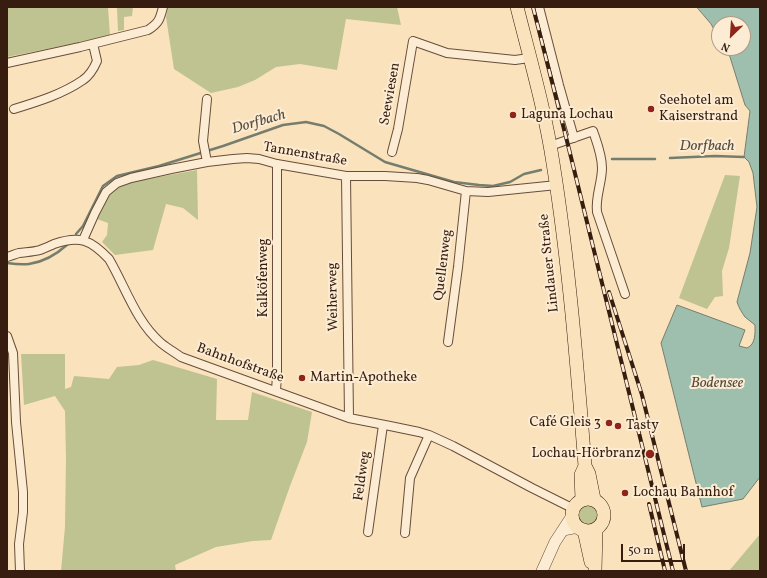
<!DOCTYPE html>
<html>
<head>
<meta charset="utf-8">
<style>
  body { margin:0 }
  #map { position:relative; width:767px; height:578px; overflow:hidden; background:#fae2bc; font-family:Vollkorn,serif }
  canvas { display:block }
  .frame { position:absolute; inset:0; border:8px solid #371d0f; pointer-events:none }
  .north { position:absolute; left:711px; top:16px; width:40px; height:40px; box-sizing:border-box; background:#fcecd3; border:1px solid #ad9985; border-radius:50%; rotate:205deg; font-size:11px; font-weight:700; line-height:16px; text-align:center; color:#371d0f }
  .north::after { content:''; display:block; margin:auto; width:14px; height:18px; background:#8f2418; clip-path:polygon(50% 0,100% 100%,50% 72%,0 100%) }
  .scale { position:absolute; left:621px; top:544px; width:64px; height:18px; box-sizing:border-box; border:2px solid #371d0f; border-top:0; padding-left:5px; font-size:12px; line-height:14px; white-space:nowrap; color:#371d0f; -webkit-text-stroke:3px #fcecd3; paint-order:stroke }
</style>
</head>
<body>
<div id="map">
<canvas width="767" height="578"></canvas>
<div class="frame"></div>
<div class="north">N</div>
<div class="scale">50 m</div>
</div>
<script>
const c = document.querySelector('canvas').getContext('2d');
c.lineJoin = 'round';
function fill(path, color) { c.fillStyle = color; c.fill(path, 'evenodd'); }
function trace(path, color, width, dash) { c.strokeStyle = color; c.lineWidth = width; c.lineCap = dash ? 'butt' : 'round'; c.setLineDash(dash || []); c.stroke(path); }
function drawText(font, color, halo, rows, align = 'center') {
  c.font = font + ' Vollkorn,serif'; c.lineWidth = 4; c.setLineDash([]); c.textBaseline = 'middle'; c.strokeStyle = halo; c.fillStyle = color; for (const [text, x, y, turn = 0] of rows) {
    c.save(); c.translate(x, y); c.rotate((+turn || 0) * Math.PI / 180); c.textAlign = isNaN(turn) ? turn : align; if (halo) c.strokeText(text, 0, 0); c.fillText(text, 0, 0); c.restore();
  }
}
const green = new Path2D(`
  M 7,7 L 108,7 L 110,36 L 7,57 Z
  M 117,7 L 133,7 L 132,16 L 124,17 L 124,30 L 118,31 Z
  M 168,7 L 397,7 L 401,25 L 346,19 L 337,70 L 300,64 L 276,67 L 255,80 L 238,87 L 211,93 L 174,69 L 166,17 Z
  M 197,170 L 198,220 L 183,208 L 166,204 L 153,250 L 115,255 L 102,242 L 107,235 L 108,223 L 97,219 L 103,200 L 114,188 L 136,181 Z
  M 725,175 L 740,176 L 729,248 L 722,271 L 723,296 L 715,297 L 707,309 L 679,298 Z
  M 21,354 L 65,354 L 65,389 L 71,387 L 74,376 L 109,379 L 117,367 L 139,365 L 153,360 L 217,379 L 216,420 L 248,420 L 252,392 L 312,412 L 307,442 L 290,486 L 271,540 L 253,541 L 216,547 L 175,565 L 176,571 L 61,571 L 65,527 L 66,458 L 65,411 L 55,396 L 24,405 Z
  M578 515a10 10 0 1 1 20 0a10 10 0 1 1-20 0Z
  M 760,534 L 760,571 L 729,571 Z`);
const water = new Path2D(`
  M 697,7 L 760,7 L 760,477 L 743,499 L 702,507 L 661,343 L 677,305 L 745,330 L 739,346 L 747,348 C 756,344 755,333 755,325 C 752,322 748,320 745,317 C 742,313 739,308 737,302 L 750,253 L 757,207 L 753,173 L 749,162 L 744,157 L 750,111 L 745,105 L 730,57 L 725,48 L 743,48 L 743,24 L 719,24 L 719,38 L 711,24 Z`);
const stream = new Path2D(`
  M 670,158 L 715,156 L 744,157
  M 612,159 L 655,159
  M 76,234 L 83,226 L 103,186 L 117,176 L 159,166 L 223,146 L 283,125 L 306,122 L 324,126 L 339,134 L 385,162 L 454,182 L 479,185 L 493,186 L 510,182 L 524,174 L 541,170
  M 7,263 C 14,264 22,265 29,264 C 44,262 57,254 68,244`);
const minor = new Path2D(`
  M 539,7 L 559,85 L 574,138
  M 7,63 L 80,47 L 148,30 C 159,23 160,19 163,7
  M 14,109 C 37,102 63,94 83,80 C 89,76 94,68 97,61 L 93,44
  M 550,146 L 593,131 C 597,143 602,155 602,168 C 602,183 595,197 597,212 L 625,294
  M 392,152 L 398,129 L 413,41 L 447,53 L 515,60 L 529,58
  M 207,162 L 203,141 L 207,99
  M 346,176 L 349,418
  M 83,240 L 95,213 L 106,192 L 117,183 L 131,178 L 171,169 L 207,162 L 233,159 L 247,158 L 259,159 L 277,164 L 346,176 L 385,176 L 417,178 L 428,180 L 466,191 L 488,192 L 557,185
  M 7,257 C 11,256 15,254 19,253 C 26,252 33,252 40,250 C 45,248 50,246 54,244 C 80,235 91,240 109,259 C 125,286 136,322 161,343 C 167,348 174,352 181,357 L 349,418 L 390,426 L 419,432 L 429,435 L 453,446 L 532,488 L 574,509
  M 7,336 L 13,353 L 16,422 L 23,492 L 23,512 L 19,544 L 20,571
  M 448,342 L 458,267 L 466,191
  M 276,391 L 277,375 L 277,164
  M 368,532 L 383,425
  M 405,533 L 410,478 L 429,435`);
const tertiary = new Path2D(`
  M 563,530 L 578,527
  M 542,571 L 555,542 L 572,516`);
const primary = new Path2D(`
  M 517,7 C 530,59 545,110 553,163 C 569,263 577,365 585,466 L 589,474 L 594,499
  M572 515a16 16 0 1 1 32 0a16 16 0 1 1-32 0Z
  M 582,499 L 581,475 L 585,466
  M 584,530 L 591,562
  M 595,571 L 596,529`);
const rail = new Path2D(`
  M 533,7 L 567,141 L 673,571
  M 609,292 L 642,395 L 686,571
  M 649,504 L 665,571`);
const markers = [
  [651,109,4,"#8f2418"],
  [513,115,4,"#8f2418"],
  [302,378,4,"#8f2418"],
  [609,423,4,"#8f2418"],
  [618,426,4,"#8f2418"],
  [650,454,5,"#8f2418"],
  [625,493,4,"#8f2418"]
];
const streetNames = [
  ["Seewiesen",391,94,-80],
  ["Tannenstraße",305,155,10],
  ["Lindauer Straße",550,263,-96],
  ["Quellenweg",444,265,-83],
  ["Kalköfenweg",264,278,-90],
  ["Weiherweg",334,297,-91],
  ["Bahnhofstraße",240,364,20],
  ["Feldweg",363,476,-82]
];
const poiNames = [
  ["Seehotel am",659,101],
  ["Kaiserstrand",659,117],
  ["Laguna Lochau",521,115],
  ["Martin-Apotheke",310,378],
  ["Café Gleis 3",601,423,"right"],
  ["Tasty",626,426],
  ["Lochau-Hörbranz",641,454,"right"],
  ["Lochau Bahnhof",633,493]
];
const waterNames = [
  ["Dorfbach",259,123,-16],
  ["Dorfbach",707,147],
  ["Bodensee",717,384]
];
fill(green, '#bec391');
fill(water, '#9ebeae');
trace(water, '#757e6e', 1);
trace(stream, '#757e6e', 2.5);
trace(minor, '#684e3a', 10);
trace(tertiary, '#684e3a', 12);
trace(primary, '#371d0f', 14);
trace(minor, '#fcecd3', 8);
trace(tertiary, '#fcecd3', 11);
trace(primary, '#fae2bc', 13);
trace(rail, '#371d0f', 4);
trace(rail, '#fcecd3', 2.5, [8]);
for (const [x, y, r, color] of markers) { const dot = new Path2D(); dot.arc(x, y, r, 0, 2 * Math.PI); c.fillStyle = color; c.fill(dot); trace(dot, '#fcecd3', 1.5); }
drawText('14px', '#371d0f', '#fcecd3', streetNames);
drawText('14px', '#371d0f', '#fcecd3', poiNames, 'left');
drawText('italic 15px', '#564d3f', '#fcecd3', waterNames);
</script>
</body>
</html>
